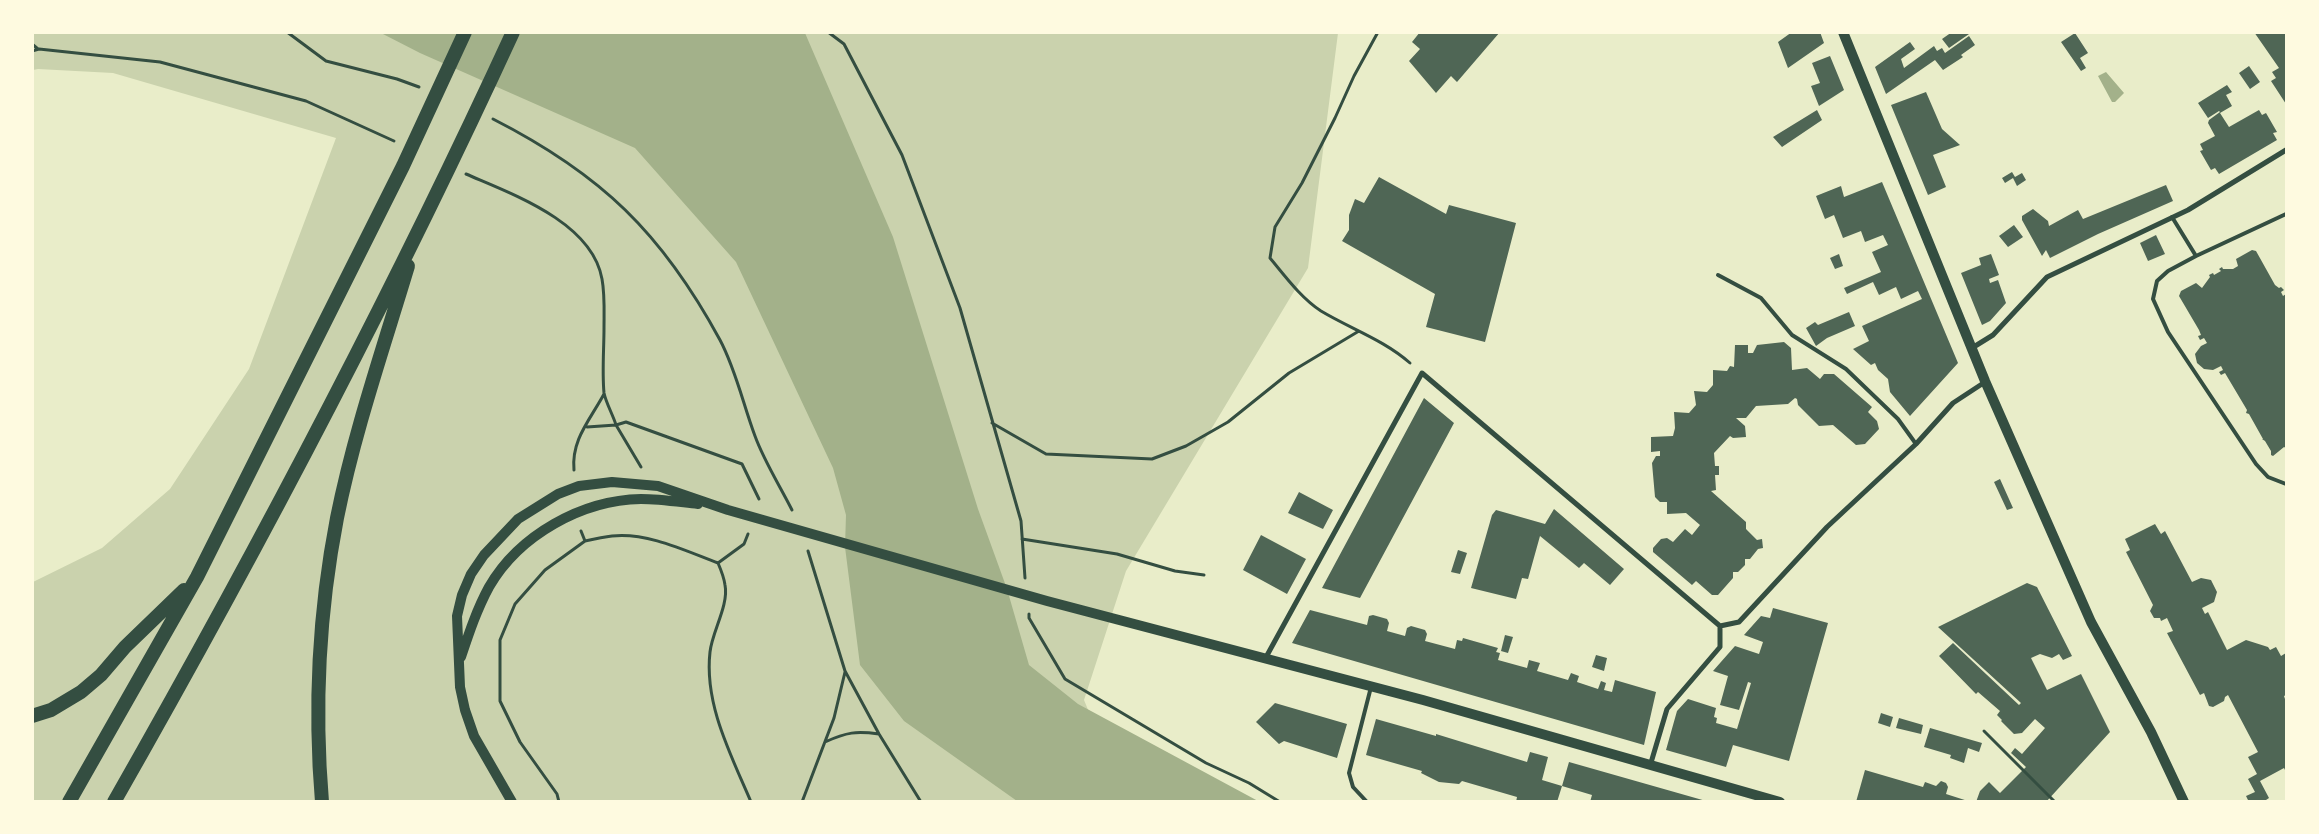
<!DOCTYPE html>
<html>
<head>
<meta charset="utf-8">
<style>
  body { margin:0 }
  #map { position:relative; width:2319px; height:834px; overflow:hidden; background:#e9edc9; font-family:Roboto,sans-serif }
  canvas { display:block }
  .frame { position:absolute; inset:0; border:34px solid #fefae0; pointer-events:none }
</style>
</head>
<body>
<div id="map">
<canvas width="2319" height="834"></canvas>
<div class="frame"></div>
</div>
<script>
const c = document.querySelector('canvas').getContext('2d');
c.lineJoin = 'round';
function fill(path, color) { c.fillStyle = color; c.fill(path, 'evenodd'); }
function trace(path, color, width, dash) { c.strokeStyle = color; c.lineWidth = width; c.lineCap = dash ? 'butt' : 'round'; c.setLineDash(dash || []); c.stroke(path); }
const green = new Path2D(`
  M 32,33 L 1338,33 L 1308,268 L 1126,571 L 1084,700 L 1126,801 L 33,801 L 33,582 L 102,548 L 170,489 L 249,369 L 336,138 L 113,73 L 38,69 L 33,70 Z`);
const water = new Path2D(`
  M 381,33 L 805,33 L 893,237 L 978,509 L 1007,589 L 1029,665 L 1078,704 L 1258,801 L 1017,801 L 904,721 L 860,665 L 845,547 L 846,515 L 833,468 L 736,262 L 635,148 L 420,53 Z
  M 2106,72 L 2124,93 L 2115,102 L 2112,102 L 2098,76 Z`);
const building = new Path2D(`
  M 1420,32 L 1500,32 L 1457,82 L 1451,76 L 1436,93 L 1409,61 L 1420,49 L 1412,42 Z
  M 1792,32 L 1820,32 L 1824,43 L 1788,68 L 1778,42 Z
  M 1952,32 L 1968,32 L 1969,34 L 1949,48 L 1942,39 Z
  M 2254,32 L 2286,32 L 2286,104 L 2271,81 L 2276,78 L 2272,72 L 2279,68 Z
  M 2075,33 L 2088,53 L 2080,58 L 2086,68 L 2081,71 L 2061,42 Z
  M 1969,36 L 1975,45 L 1961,55 L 1963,57 L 1943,70 L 1935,60 L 1886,94 L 1875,67 L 1910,42 L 1915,49 L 1901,59 L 1904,68 L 1934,46 L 1937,51 L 1942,48 L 1945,53 Z
  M 1830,56 L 1844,90 L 1819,106 L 1811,86 L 1820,83 L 1812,63 Z
  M 2249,66 L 2260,82 L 2250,89 L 2239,73 Z
  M 2227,85 L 2232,92 L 2226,95 L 2232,106 L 2220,113 L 2229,127 L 2259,110 L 2262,115 L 2266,113 L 2277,132 L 2273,133 L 2277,140 L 2219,174 L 2215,168 L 2211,170 L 2200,151 L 2203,150 L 2200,144 L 2215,136 L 2208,123 L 2209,120 L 2220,112 L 2219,111 L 2208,118 L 2198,103 Z
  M 1926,92 L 1942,129 L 1960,145 L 1933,155 L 1946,187 L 1928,195 L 1891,105 Z
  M 1817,110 L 1822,120 L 1782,147 L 1773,137 Z
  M 2012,172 L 2015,177 L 2022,173 L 2026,180 L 2017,186 L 2013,178 L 2005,183 L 2002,178 Z
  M 1379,177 L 1446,214 L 1449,205 L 1516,223 L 1485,342 L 1426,327 L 1435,294 L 1342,241 L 1349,230 L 1349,215 L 1355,199 L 1364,203 Z
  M 1882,182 L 1958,363 L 1910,416 L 1890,392 L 1888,379 L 1878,370 L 1875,363 L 1871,365 L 1853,349 L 1869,341 L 1862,326 L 1922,299 L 1918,291 L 1901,299 L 1896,287 L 1879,295 L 1873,282 L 1847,294 L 1844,288 L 1881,272 L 1872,252 L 1888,245 L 1883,235 L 1865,242 L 1861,231 L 1843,238 L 1834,215 L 1825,219 L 1816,196 L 1841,186 L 1844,197 Z
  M 2166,185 L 2173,201 L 2098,234 L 2050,258 L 2046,250 L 2042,256 L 2022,220 L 2022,216 L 2033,209 L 2048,221 L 2049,226 L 2078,210 L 2083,219 Z
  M 2014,225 L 2023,237 L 2008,247 L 1999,236 Z
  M 2156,235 L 2165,254 L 2148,261 L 2140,243 Z
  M 2252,250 L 2256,251 L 2275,285 L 2279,288 L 2281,287 L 2284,290 L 2281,292 L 2283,296 L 2286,294 L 2286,448 L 2284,447 L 2273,456 L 2271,455 L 2271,451 L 2265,441 L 2262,439 L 2263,439 L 2249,414 L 2246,413 L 2247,410 L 2225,373 L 2221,375 L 2219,372 L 2223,370 L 2221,366 L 2213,370 L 2204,369 L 2197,363 L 2195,354 L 2201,346 L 2207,343 L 2204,338 L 2200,340 L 2198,336 L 2201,335 L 2199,330 L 2179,296 L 2181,291 L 2196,283 L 2202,288 L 2210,277 L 2209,275 L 2213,273 L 2214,275 L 2221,271 L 2219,269 L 2222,267 L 2223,269 L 2233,269 L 2238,266 L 2236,259 Z
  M 1839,254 L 1843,266 L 1835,269 L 1830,258 Z
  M 1991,254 L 1999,275 L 1989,279 L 1990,283 L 1998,280 L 2006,303 L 1990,321 L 1982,325 L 1961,273 L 1981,265 L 1979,258 Z
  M 1849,312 L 1855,326 L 1827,338 L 1816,346 L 1806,328 L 1815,322 L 1818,325 Z
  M 1784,342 L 1791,348 L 1792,370 L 1807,368 L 1820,379 L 1824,374 L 1834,374 L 1872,407 L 1868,412 L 1877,421 L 1879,429 L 1865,444 L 1856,445 L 1833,425 L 1819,426 L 1798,405 L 1797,399 L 1795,398 L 1788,404 L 1756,406 L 1746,418 L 1736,418 L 1745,426 L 1746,437 L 1733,438 L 1730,436 L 1714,453 L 1715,466 L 1719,466 L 1719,475 L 1715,475 L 1716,490 L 1711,491 L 1746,522 L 1746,529 L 1757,540 L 1762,539 L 1763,548 L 1758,549 L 1750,559 L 1745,559 L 1745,565 L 1738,572 L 1733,572 L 1733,578 L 1718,595 L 1712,595 L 1696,581 L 1692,585 L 1653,552 L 1653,548 L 1661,539 L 1667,538 L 1673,542 L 1685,529 L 1692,535 L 1700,525 L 1686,513 L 1667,514 L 1667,502 L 1660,502 L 1655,497 L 1652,463 L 1656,456 L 1660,456 L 1660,451 L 1651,452 L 1651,437 L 1673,436 L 1675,428 L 1674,412 L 1689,413 L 1696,405 L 1694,391 L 1707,392 L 1713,385 L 1713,370 L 1727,371 L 1730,366 L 1734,367 L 1735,345 L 1748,345 L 1748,353 L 1753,353 L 1757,345 Z
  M 1424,398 L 1454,423 L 1360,598 L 1322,588 Z
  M 2000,479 L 2013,508 L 2007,510 L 1994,482 Z
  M 1299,492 L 1333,510 L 1323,529 L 1288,513 Z
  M 1554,509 L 1624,569 L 1610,585 L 1584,563 L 1579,568 L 1540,536 L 1528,579 L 1522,578 L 1516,599 L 1471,588 L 1492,515 L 1496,510 L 1545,524 Z
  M 2155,524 L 2161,534 L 2165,531 L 2192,582 L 2201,578 L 2211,580 L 2217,592 L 2214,602 L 2202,608 L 2205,614 L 2208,612 L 2227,650 L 2246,640 L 2268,647 L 2270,650 L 2276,647 L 2281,656 L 2286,653 L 2286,695 L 2284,696 L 2286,702 L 2286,772 L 2284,768 L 2260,781 L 2269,798 L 2263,802 L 2249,802 L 2246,796 L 2255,792 L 2248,779 L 2257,774 L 2248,757 L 2258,752 L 2228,695 L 2225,697 L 2224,701 L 2213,707 L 2209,706 L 2204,693 L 2200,695 L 2167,633 L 2173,631 L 2167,618 L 2161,621 L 2160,618 L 2154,618 L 2150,611 L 2153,605 L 2126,552 L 2130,550 L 2125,539 Z
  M 1261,535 L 1306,559 L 1287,594 L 1243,570 Z
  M 1458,550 L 1467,553 L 1460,574 L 1451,572 Z
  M 2027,583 L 2037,587 L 2072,656 L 2063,660 L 2059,654 L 2052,658 L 2040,654 L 2031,658 L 2047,690 L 2081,674 L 2110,732 L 2046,802 L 1976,802 L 1980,791 L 1989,782 L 2000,793 L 2026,767 L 2011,753 L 2015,748 L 2022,754 L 2045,728 L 2035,719 L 2022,733 L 2014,734 L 2001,721 L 2002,720 L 1997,715 L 2000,711 L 1978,692 L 1976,694 L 1939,656 L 1953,643 L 2019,705 L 2021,703 L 1938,627 Z
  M 1773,608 L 1828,623 L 1789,761 L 1733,745 L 1726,767 L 1666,750 L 1677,711 L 1688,699 L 1716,708 L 1714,717 L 1717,718 L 1716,723 L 1737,729 L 1751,683 L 1748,682 L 1739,710 L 1720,705 L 1728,676 L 1713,671 L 1735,646 L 1759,654 L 1763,642 L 1744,635 L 1761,616 L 1770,618 Z
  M 1310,610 L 1367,625 L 1369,616 L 1373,615 L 1387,619 L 1389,623 L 1387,631 L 1405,636 L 1407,628 L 1411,626 L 1425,630 L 1427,634 L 1425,641 L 1455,649 L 1457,640 L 1462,641 L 1463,638 L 1498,648 L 1496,652 L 1500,653 L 1498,660 L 1527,668 L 1529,660 L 1540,663 L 1537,671 L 1568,680 L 1571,673 L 1579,676 L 1577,682 L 1598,689 L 1601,681 L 1606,683 L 1604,690 L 1612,692 L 1615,680 L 1656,692 L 1644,745 L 1292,643 Z
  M 1505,635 L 1513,637 L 1508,653 L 1501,651 Z
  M 1596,655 L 1607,658 L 1604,671 L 1592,667 Z
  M 1275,703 L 1347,724 L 1337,758 L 1284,741 L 1279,744 L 1256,722 Z
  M 1881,713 L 1893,717 L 1890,727 L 1878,723 Z
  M 1899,718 L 1923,725 L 1921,734 L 1896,728 Z
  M 1376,719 L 1436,736 L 1436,734 L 1527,762 L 1530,752 L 1548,757 L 1542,780 L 1562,786 L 1557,802 L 1516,802 L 1517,797 L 1462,781 L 1459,784 L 1439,782 L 1421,773 L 1422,771 L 1366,755 Z
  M 1930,728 L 1982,743 L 1979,752 L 1968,748 L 1964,763 L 1950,758 L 1951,755 L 1924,747 Z
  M 1569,762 L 1706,801 L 1706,802 L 1590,802 L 1592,795 L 1562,786 Z
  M 1865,770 L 1923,787 L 1925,782 L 1936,786 L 1941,781 L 1946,783 L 1948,787 L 1946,794 L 1971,802 L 1856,802 Z`);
const path = new Path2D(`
  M 287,32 L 326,61 L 397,79 L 419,87
  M 828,32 L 844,44 L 902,155 L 960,308 L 1021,521 L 1025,578
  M 1378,32 L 1354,76 L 1335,118 L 1302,183 L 1275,227 L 1270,258 C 1285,276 1301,298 1321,311 C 1351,329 1384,340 1410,363
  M 32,44 L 38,49
  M 32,51 L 39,49 L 160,62 L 306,101 L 394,141
  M 493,119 C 601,174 662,233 720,340 C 736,370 743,404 755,436 C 764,461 780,486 792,510
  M 466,174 C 512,194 592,222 602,279 C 605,295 604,312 604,328 C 604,349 602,372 604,393 C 606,403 613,415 616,425 L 626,422 L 742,464 L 759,499
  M 992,423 L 1046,454 L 1152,459 L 1186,446 L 1228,422 L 1289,373 L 1359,331
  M 587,427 L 616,425 L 641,467
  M 574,470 C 571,440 590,420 604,394
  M 581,531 L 585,541 C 594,539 603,537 612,536 C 647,532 686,551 718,563 C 721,570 724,577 725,585 C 729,605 712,632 710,652 C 704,704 731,755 751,802
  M 1022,539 L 1117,554 L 1175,571 L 1204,575
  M 808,551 L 845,671 L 879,734 L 921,802
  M 718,563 L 744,544 L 748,534
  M 1029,614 L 1029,618 L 1065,679 L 1206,763 L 1249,783 L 1280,802
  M 1984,731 L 2055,802
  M 825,742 C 847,732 856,731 879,734
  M 559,802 L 557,794 L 520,742 L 500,701 L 500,640 L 515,604 L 545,570 L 585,541
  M 802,802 L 834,718 L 845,672`);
const service = new Path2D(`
  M 2172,217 L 2196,256 L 2168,271 L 2157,281 L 2153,299 L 2168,332 L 2256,464 L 2268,477 L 2286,484
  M 2196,256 L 2286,214
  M 1718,275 L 1761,298 L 1792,335 L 1846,369 L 1898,419 L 1916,444
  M 1367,802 L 1353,787 L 1349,773 L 1371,687`);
const minor = new Path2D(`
  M 1972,348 L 1993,335 L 2047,277 L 2188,210 L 2286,150
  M 1720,626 L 1739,622 L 1827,527 L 1916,444 L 1953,403 L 1985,382
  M 1265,659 L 1422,373 L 1720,626
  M 1650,766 L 1667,709 L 1720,647 L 1720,626`);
const secondary = new Path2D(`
  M 1843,32 L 1985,381 L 2091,622 L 2151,732 L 2184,802
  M 461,657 C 469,633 477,609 489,587 C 519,535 582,500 641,499 C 660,499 679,502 698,504
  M 512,802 L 474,736 L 465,710 L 460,687 L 457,616 L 462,595 L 471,574 L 484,555 L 518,519 L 558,494 L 579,486 L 612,482 L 658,486 L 728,510 L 1047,601 L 1423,700 L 1780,802`);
const trunk = new Path2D(`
  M 32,716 L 51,710 L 81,692 L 101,675 L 125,647 L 184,590
  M 69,802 L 197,577 L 403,166 L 465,32
  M 114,802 C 257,551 392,295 513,32
  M 322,802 C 314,707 319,611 337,518 C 354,433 383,349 408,266`);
fill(green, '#cad2ad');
fill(water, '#a3b18a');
fill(building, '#4f6655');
trace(path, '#344e41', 3);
trace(service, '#344e41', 4);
trace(minor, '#344e41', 5);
trace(secondary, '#344e41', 10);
trace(trunk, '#344e41', 14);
</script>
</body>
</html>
